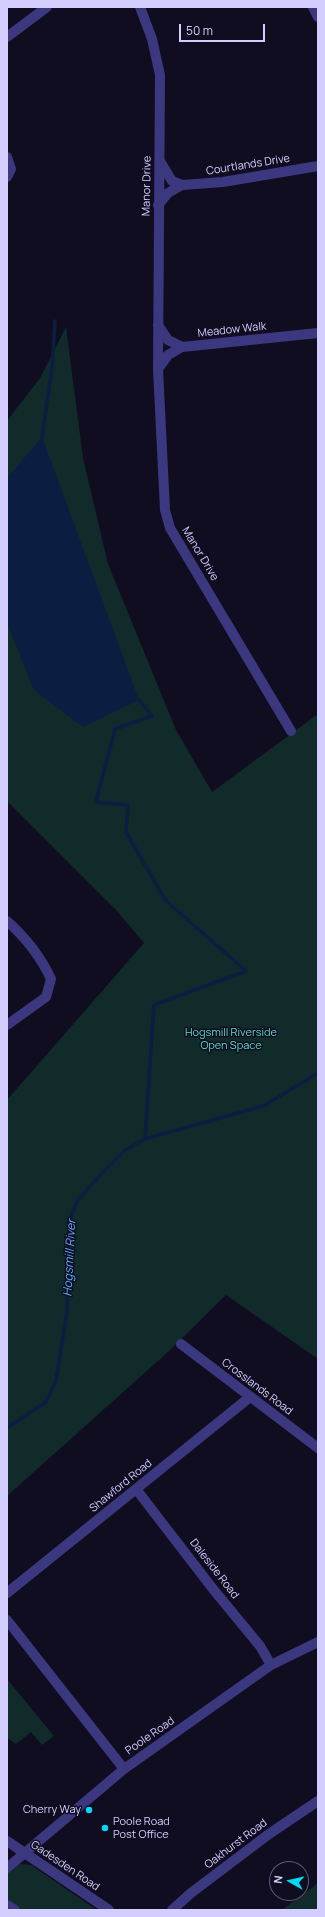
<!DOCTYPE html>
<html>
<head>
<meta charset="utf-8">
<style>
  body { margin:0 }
  #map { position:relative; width:325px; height:1917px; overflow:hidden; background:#110d21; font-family:Manrope,sans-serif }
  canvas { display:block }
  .frame { position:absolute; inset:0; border:8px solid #d4cdff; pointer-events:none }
  .north { position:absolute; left:269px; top:1861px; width:40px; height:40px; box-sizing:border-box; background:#110d21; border:1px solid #5f5a7a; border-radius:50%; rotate:278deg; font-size:11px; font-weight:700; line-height:16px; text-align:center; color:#d4cdff }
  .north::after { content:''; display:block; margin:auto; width:14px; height:18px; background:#01d9f7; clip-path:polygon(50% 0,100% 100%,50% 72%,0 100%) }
  .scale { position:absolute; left:179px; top:24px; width:86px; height:18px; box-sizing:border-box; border:2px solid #d4cdff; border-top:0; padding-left:5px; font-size:12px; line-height:14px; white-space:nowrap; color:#d4cdff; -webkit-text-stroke:3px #110d21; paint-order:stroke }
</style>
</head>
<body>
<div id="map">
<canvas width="325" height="1917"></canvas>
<div class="frame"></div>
<div class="north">N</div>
<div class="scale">50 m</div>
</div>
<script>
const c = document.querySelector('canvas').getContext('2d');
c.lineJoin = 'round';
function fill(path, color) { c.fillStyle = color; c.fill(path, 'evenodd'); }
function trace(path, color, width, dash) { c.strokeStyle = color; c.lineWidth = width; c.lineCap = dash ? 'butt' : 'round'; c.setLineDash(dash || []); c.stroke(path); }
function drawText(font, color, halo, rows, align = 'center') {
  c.font = font + ' Manrope,sans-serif'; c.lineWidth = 3; c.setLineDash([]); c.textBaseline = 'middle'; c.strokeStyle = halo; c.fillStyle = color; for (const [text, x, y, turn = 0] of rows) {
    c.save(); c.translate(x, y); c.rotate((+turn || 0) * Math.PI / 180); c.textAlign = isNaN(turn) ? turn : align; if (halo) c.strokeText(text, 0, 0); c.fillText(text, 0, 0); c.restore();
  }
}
const green = new Path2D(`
  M 66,327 L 83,458 L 108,564 L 176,730 L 212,792 L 318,714 L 318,1359 L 226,1295 L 169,1351 L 7,1496 L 7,1100 L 144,943 L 116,910 L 7,801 L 7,421 L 40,378 Z
  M 7,1679 L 54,1736 L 42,1745 L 31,1732 L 16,1744 L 7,1738 Z
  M 19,1864 L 31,1865 L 97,1910 L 22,1910 L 7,1900 L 7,1874 Z
  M 318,1883 L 318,1910 L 282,1910 Z`);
const water = new Path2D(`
  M 42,437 L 139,700 L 83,727 L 34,690 L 7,623 L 7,478 Z`);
const stream = new Path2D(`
  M 42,437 L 52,368 L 55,321
  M 139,700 L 152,716 L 115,729 L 96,802 L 128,805 L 126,832 L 166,901 L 246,971 L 154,1005 L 145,1139
  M 7,1428 L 46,1402 L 56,1381 L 67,1311 L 69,1221 L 77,1201 L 101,1174 L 125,1150 L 145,1139 L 263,1106 L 318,1073`);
const street = new Path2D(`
  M 140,7 L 152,39 L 160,75 L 158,369 L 165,510 L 170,528 L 291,731
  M 313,7 L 318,17
  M 7,37 L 47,7
  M 7,157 L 11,169 L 7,177
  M 160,161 L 172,181 L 182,185
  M 158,205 L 168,193 L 182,185 L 223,182 L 318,166
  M 158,325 L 168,340 L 182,347 L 318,333
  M 158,369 L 168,355 L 182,347
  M 7,921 C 26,938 40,955 51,979 L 46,997 L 7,1025
  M 181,1344 L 318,1448
  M 136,1489 L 213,1589 L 260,1646 L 271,1665
  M 7,1593 L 250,1397
  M 7,1620 L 124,1769
  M 7,1841 L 109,1910
  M 7,1868 L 124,1769 L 271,1665 L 318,1642
  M 7,1905 L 15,1910
  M 172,1910 L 191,1893 L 269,1834 L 318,1801`);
const markers = [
  [89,1810,4,"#01d9f7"],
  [105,1828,4,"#01d9f7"]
];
const streetNames = [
  ["Courtlands Drive",248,165,-9],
  ["Manor Drive",147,186,-89],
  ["Meadow Walk",232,330,-6],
  ["Manor Drive",200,554,59],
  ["Crosslands Road",257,1387,37],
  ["Shawford Road",121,1486,-39],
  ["Daleside Road",214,1569,52],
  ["Poole Road",150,1736,-35],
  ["Oakhurst Road",236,1844,-37],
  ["Gadesden Road",65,1866,34]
];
const parkNames = [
  ["Hogsmill Riverside",231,1033],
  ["Open Space",231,1046]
];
const poiNames = [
  ["Cherry Way",81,1810],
  ["Poole Road",113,1822,"left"],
  ["Post Office",113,1835,"left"]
];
const waterNames = [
  ["Hogsmill River",70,1258,-87]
];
fill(green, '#102b2a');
fill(water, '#0b1e42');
trace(stream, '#0b1e42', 3.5);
trace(street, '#3c3880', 10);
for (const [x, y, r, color] of markers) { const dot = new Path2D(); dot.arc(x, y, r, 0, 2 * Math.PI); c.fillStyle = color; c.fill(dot); trace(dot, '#110d21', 1.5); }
drawText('11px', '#d4cdff', '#110d21', streetNames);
drawText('11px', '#5adec0', '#110d21', parkNames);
drawText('11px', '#d4cdff', '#110d21', poiNames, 'right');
drawText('italic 12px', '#5caffe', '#110d21', waterNames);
</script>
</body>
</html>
